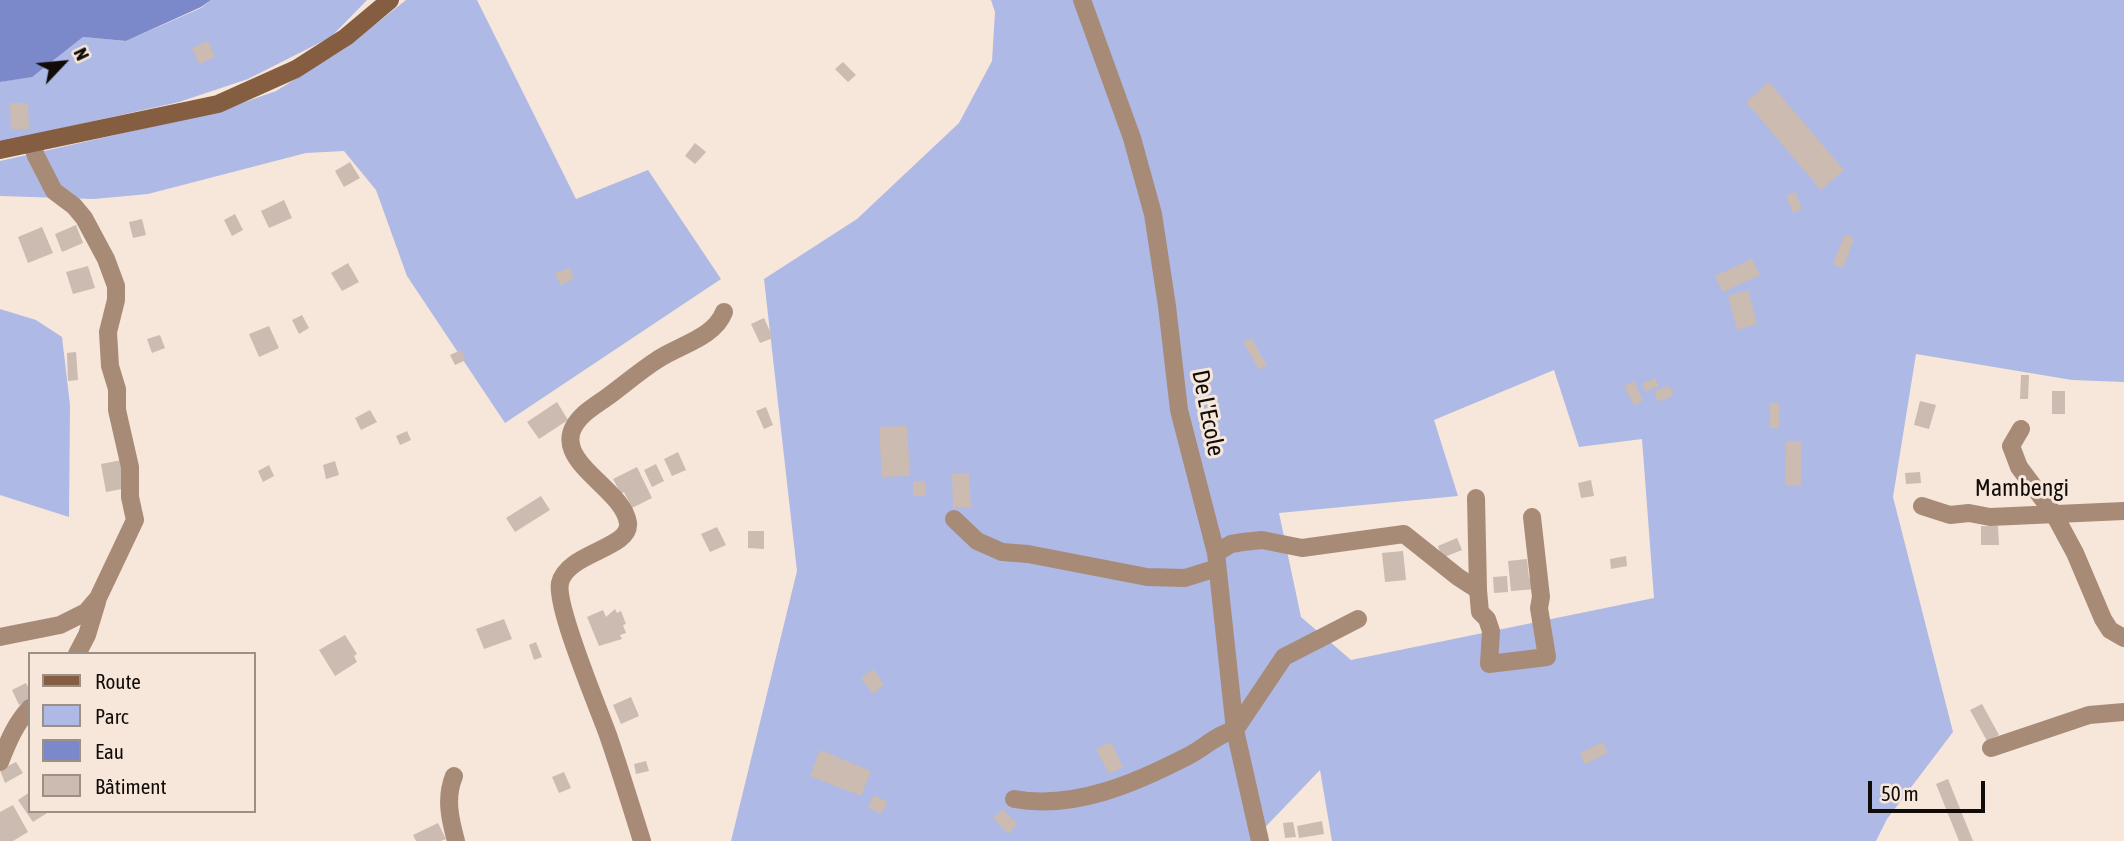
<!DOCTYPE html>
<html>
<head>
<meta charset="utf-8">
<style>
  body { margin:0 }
  #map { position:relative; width:2124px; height:841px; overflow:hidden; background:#f7e6da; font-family:"Asap Condensed",sans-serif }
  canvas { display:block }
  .legend { position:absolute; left:28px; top:652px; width:228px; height:161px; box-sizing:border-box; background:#f7e6da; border:2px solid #9b8f86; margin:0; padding:9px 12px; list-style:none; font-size:21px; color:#110c08 }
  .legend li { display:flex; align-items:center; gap:14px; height:35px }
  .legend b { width:35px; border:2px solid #9b8f86 }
  .north { position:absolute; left:28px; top:28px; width:70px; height:70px; -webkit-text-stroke:5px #f7e6da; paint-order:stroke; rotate:64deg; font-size:19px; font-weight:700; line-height:28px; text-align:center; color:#110c08 }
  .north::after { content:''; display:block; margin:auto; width:24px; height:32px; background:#110c08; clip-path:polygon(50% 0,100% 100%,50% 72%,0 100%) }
  .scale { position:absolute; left:1868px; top:781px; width:117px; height:32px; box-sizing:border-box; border:4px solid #110c08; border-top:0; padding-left:9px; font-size:21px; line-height:24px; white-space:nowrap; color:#110c08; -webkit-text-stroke:5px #f7e6da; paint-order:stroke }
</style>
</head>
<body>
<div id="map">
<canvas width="2124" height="841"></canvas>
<ul class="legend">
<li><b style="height:9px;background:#855d40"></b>Route</li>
<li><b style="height:19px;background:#aeb9e6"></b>Parc</li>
<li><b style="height:19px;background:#7b89ca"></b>Eau</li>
<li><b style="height:19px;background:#cbbbb0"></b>Bâtiment</li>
</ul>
<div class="north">N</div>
<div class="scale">50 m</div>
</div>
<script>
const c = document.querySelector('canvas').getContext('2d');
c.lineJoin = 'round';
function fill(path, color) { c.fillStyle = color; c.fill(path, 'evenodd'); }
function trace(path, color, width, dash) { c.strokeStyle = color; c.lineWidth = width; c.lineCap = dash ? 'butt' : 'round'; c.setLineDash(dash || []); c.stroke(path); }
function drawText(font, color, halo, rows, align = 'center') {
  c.font = font + ' "Asap Condensed",sans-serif'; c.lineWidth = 6; c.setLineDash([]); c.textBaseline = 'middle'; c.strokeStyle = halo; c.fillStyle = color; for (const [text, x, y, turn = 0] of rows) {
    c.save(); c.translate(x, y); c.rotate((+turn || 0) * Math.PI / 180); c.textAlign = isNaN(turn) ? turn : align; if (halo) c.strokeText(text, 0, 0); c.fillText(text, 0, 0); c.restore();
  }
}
const green = new Path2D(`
  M 211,0 L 367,0 L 331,37 L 248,79 L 179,102 L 0,142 L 0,82 L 32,76 L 83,37 L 126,41 L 201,8 Z
  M 406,0 L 477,0 L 576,199 L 648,170 L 721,279 L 505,423 L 407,276 L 376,190 L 344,151 L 306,153 L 148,194 L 94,199 L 0,196 L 0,161 L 217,112 L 276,91 L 344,49 Z
  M 991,0 L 2124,0 L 2124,382 L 2072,380 L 1916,354 L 1893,497 L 1953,732 L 1887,819 L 1876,841 L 1332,841 L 1320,770 L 1252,841 L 731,841 L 797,571 L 764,279 L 857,219 L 959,123 L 992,61 L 995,12 ZM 1554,370 L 1579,447 L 1642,439 L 1654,598 L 1351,660 L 1301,617 L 1279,513 L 1458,496 L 1434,420 Z
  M 0,309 L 36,320 L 62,337 L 70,405 L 69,517 L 0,495 Z`);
const water = new Path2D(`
  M 0,0 L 211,0 L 201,7 L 126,41 L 83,37 L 32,77 L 0,82 Z`);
const building = new Path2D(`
  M 208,41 L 215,57 L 199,64 L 192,48 Z
  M 843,62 L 856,75 L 848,82 L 835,69 Z
  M 1769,82 L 1844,170 L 1821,190 L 1746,102 Z
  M 10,103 L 28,103 L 29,129 L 11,129 Z
  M 695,143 L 706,152 L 695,164 L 685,156 Z
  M 350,162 L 360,178 L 344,187 L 335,171 Z
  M 1795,192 L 1802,209 L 1793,213 L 1786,196 Z
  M 284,200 L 292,218 L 269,228 L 261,211 Z
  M 235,214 L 243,230 L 232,236 L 224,220 Z
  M 142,219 L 146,235 L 133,238 L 129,222 Z
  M 76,225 L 83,243 L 62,252 L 55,234 Z
  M 42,227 L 53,253 L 28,263 L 18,237 Z
  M 1845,234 L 1854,238 L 1843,268 L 1833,264 Z
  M 1752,259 L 1760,275 L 1723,292 L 1715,276 Z
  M 348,263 L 359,282 L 342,291 L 331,273 Z
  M 88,266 L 95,288 L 73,294 L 66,272 Z
  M 570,268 L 574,279 L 560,285 L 555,273 Z
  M 1748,290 L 1757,324 L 1737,330 L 1728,296 Z
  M 302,315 L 309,328 L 299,334 L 292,320 Z
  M 764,318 L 773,338 L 760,343 L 751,324 Z
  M 269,326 L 279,348 L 259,357 L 249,334 Z
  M 160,335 L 165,348 L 152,353 L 147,339 Z
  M 1251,338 L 1267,365 L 1259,370 L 1243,342 Z
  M 461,350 L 466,360 L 455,365 L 450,355 Z
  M 76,352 L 78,380 L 68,381 L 67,353 Z
  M 2021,375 L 2029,375 L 2028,399 L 2020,399 Z
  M 1655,378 L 1659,386 L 1645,392 L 1642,384 Z
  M 1634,381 L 1643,401 L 1634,405 L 1624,386 Z
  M 1669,385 L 1674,395 L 1658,402 L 1654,392 Z
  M 2052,391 L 2065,391 L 2065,414 L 2052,414 Z
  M 1920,401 L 1936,405 L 1929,429 L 1914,425 Z
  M 557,402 L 568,420 L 539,439 L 527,422 Z
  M 1770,403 L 1779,403 L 1779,428 L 1770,428 Z
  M 766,407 L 773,425 L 764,429 L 756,411 Z
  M 370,410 L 377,422 L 361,430 L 355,418 Z
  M 907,426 L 910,476 L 882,477 L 879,427 Z
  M 407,431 L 411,440 L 400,445 L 396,436 Z
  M 1786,441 L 1802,441 L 1801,486 L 1785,485 Z
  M 678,452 L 686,470 L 672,476 L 664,459 Z
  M 122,460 L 127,488 L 106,492 L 101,464 Z
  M 335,461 L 339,475 L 326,479 L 323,465 Z
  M 656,464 L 664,481 L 652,487 L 644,470 Z
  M 269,465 L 274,476 L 263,482 L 258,471 Z
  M 637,467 L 652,498 L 632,508 L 624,492 L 621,494 L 613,479 Z
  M 1920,472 L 1921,483 L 1906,484 L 1905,473 Z
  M 969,473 L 971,507 L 953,508 L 952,474 Z
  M 1591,480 L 1594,496 L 1581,498 L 1578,483 Z
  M 913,481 L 925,481 L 925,496 L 913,496 Z
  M 541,496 L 550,510 L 515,532 L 506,518 Z
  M 1981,526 L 1998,526 L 1999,545 L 1981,545 Z
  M 717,527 L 726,545 L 710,552 L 701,534 Z
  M 748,531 L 764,531 L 764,549 L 748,548 Z
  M 1457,538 L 1462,550 L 1442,558 L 1438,546 Z
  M 1403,551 L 1406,580 L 1385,582 L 1382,553 Z
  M 1626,556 L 1627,566 L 1611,569 L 1610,559 Z
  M 1527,559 L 1529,578 L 1537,577 L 1537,589 L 1511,591 L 1508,561 Z
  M 1507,576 L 1508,592 L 1494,593 L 1493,577 Z
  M 615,609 L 617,613 L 621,611 L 626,624 L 623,625 L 626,633 L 620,635 L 622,639 L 599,646 L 587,617 L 603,610 L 606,617 Z
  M 504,619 L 512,639 L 484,649 L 476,629 Z
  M 345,635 L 357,654 L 354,656 L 357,662 L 335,676 L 319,650 Z
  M 536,642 L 542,657 L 534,660 L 529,645 Z
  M 873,669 L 884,684 L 873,694 L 861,678 Z
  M 26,683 L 30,691 L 30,700 L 19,705 L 12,690 Z
  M 631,697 L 639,716 L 621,724 L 613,705 Z
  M 1982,704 L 1999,735 L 1987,741 L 1970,710 Z
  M 1111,742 L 1123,767 L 1109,774 L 1096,749 Z
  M 1603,742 L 1608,753 L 1585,764 L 1580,753 Z
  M 820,750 L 871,771 L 861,796 L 810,776 Z
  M 646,761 L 649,771 L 636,774 L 634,764 Z
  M 16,762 L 23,773 L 5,783 L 0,770 Z
  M 564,772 L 571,788 L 559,793 L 552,777 Z
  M 1948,779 L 1973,841 L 1959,841 L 1936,784 Z
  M 30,792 L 30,811 L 47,813 L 33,822 L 18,800 Z
  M 874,795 L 888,802 L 881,814 L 868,807 Z
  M 13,805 L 28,832 L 13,841 L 0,841 L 0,812 Z
  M 1003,809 L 1017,824 L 1008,834 L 993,818 Z
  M 1322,821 L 1324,834 L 1299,838 L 1297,826 Z
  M 1293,822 L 1296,837 L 1285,838 L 1283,823 Z
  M 438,823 L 446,839 L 441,841 L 416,841 L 413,835 Z`);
const street = new Path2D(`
  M 1082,0 L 1132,138 L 1153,214 L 1167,306 L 1179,410 L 1216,553 L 1235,730 L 1260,841
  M 2021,429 L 2011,446 L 2019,467 L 2054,514 L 2075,553 L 2103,619 L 2110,630 L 2124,638
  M 1476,498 L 1478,590 L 1480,612 L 1487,619 L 1491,631 L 1489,664 L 1547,657 L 1539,608 L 1541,597 L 1532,517
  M 1922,506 L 1950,515 L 1969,513 L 1990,517 L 2124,511
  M 954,519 L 977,541 L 1002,552 L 1028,554 L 1147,577 L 1185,578 L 1217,568
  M 1216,553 L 1231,544 L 1243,542 L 1262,540 L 1302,548 L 1404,534 L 1458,577 L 1478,590
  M 0,637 L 60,625 L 86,612 L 98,598 L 135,520 L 130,497 L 130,467 L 117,410 L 117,389 L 110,366 L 108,332 L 116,300 L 116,286 L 106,259 L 84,218 L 74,206 L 54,191 L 36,156 L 32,144
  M 77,654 L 87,635 L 97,602
  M 1991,748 L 2089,715 L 2124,712
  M 0,762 C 8,742 15,724 30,708
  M 454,776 C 445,798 450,819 456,841
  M 1014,799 C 1074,810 1136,783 1188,756 C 1204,748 1217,734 1235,730 L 1284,657 L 1358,619
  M 642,841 C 631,806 620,770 608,735 C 598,707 555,606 560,583 C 567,552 631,549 628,523 C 623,485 538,457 584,414 C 592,407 602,401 610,395 C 626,383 640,371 657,360 C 679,345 714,338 724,312`);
const secondary = new Path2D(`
  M 0,150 L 218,104 L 296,69 L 346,37 L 390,0`);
const streetNames = [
  ["De L'Ecole",1208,413,79],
  ["Mambengi",2022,488]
];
fill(green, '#aeb9e6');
fill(water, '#7b89ca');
fill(building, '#cbbbb0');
trace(street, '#a78b77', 18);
trace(secondary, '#855d40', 18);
drawText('24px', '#110c08', '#f7e6da', streetNames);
</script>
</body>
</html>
